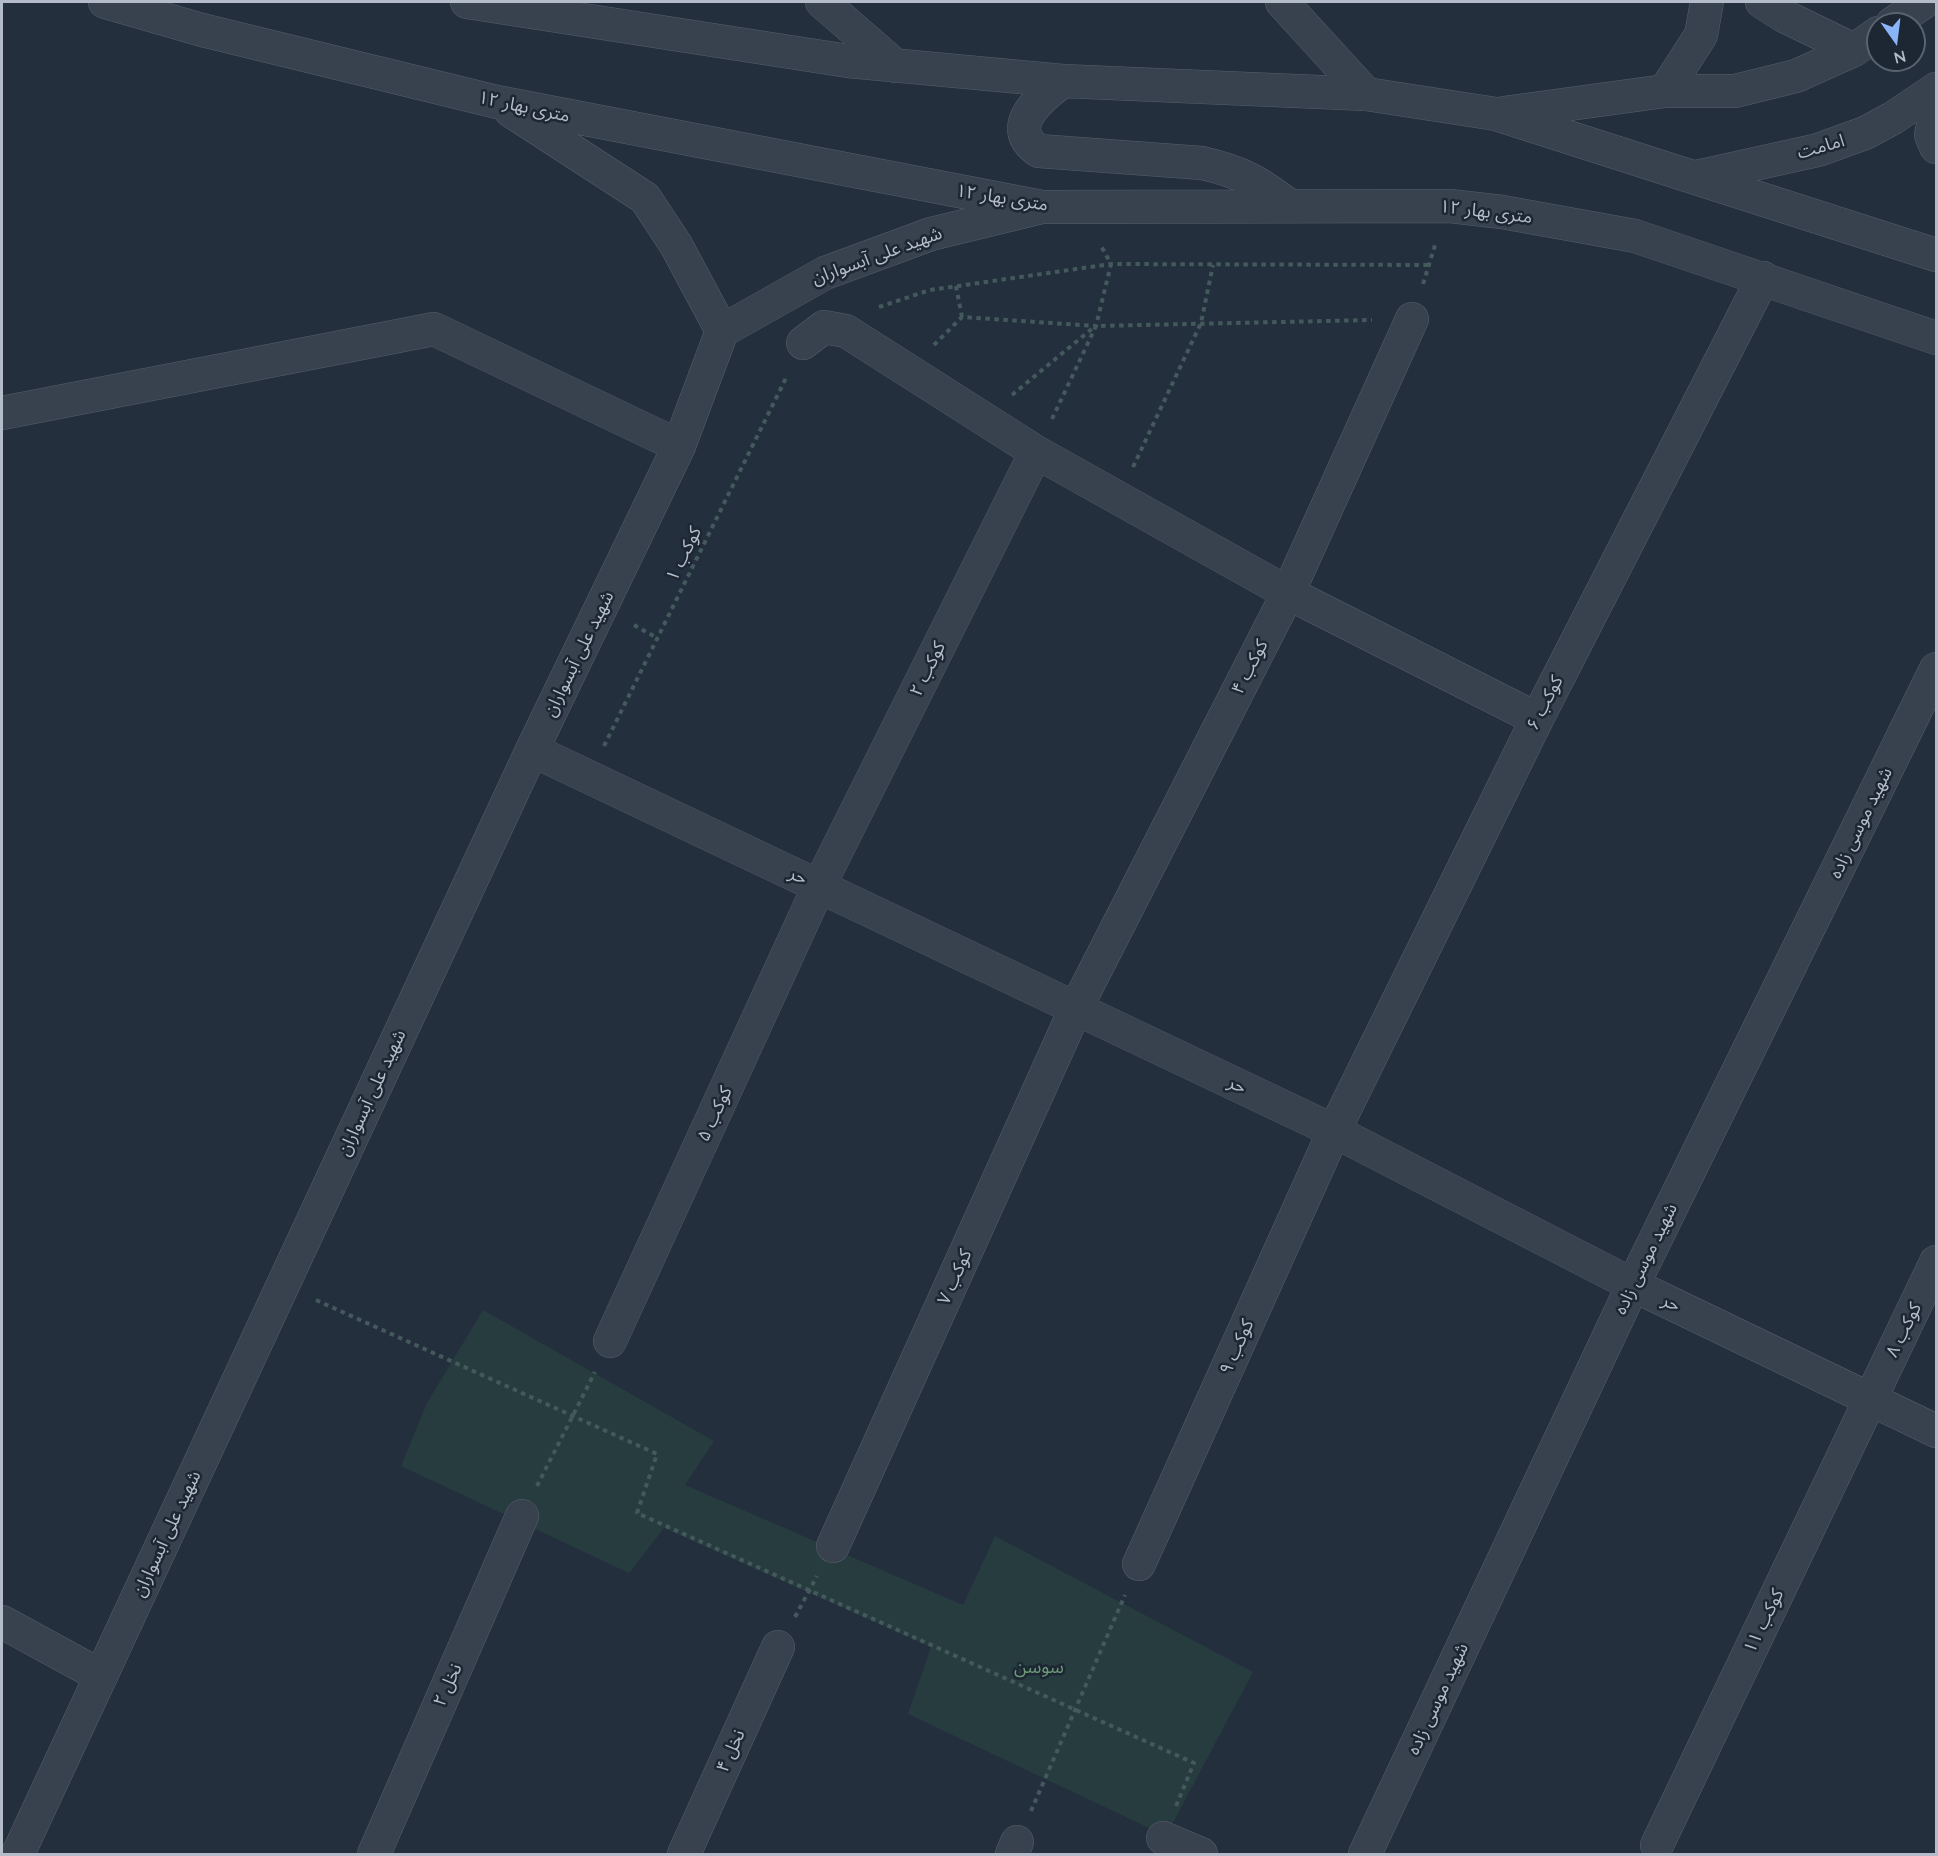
<!DOCTYPE html>
<html>
<head>
<meta charset="utf-8">
<style>
  body { margin:0 }
  #map { position:relative; width:1938px; height:1856px; overflow:hidden; background:#242f3e; font-family:Quicksand,sans-serif }
  canvas { display:block }
  .frame { position:absolute; inset:0; border:3px solid #b4bcc9; pointer-events:none }
  .north { position:absolute; left:1866px; top:12px; width:60px; height:60px; box-sizing:border-box; background:#1d2633; border:2px solid #59626f; border-radius:50%; rotate:166deg; font-size:16px; font-weight:700; line-height:24px; text-align:center; color:#b4bcc9 }
  .north::after { content:''; display:block; margin:auto; width:21px; height:27px; background:#8ab4f8; clip-path:polygon(50% 0,100% 100%,50% 72%,0 100%) }
</style>
</head>
<body>
<div id="map">
<canvas width="1938" height="1856"></canvas>
<div class="frame"></div>
<div class="north">N</div>
</div>
<script>
const c = document.querySelector('canvas').getContext('2d');
c.lineJoin = 'round';
function fill(path, color) { c.fillStyle = color; c.fill(path, 'evenodd'); }
function trace(path, color, width, dash) { c.strokeStyle = color; c.lineWidth = width; c.lineCap = dash ? 'butt' : 'round'; c.setLineDash(dash || []); c.stroke(path); }
function drawText(font, color, halo, rows, align = 'center') {
  c.font = font + ' Quicksand,"Noto Sans Arabic",sans-serif'; c.lineWidth = 5; c.setLineDash([]); c.textBaseline = 'middle'; c.strokeStyle = halo; c.fillStyle = color; for (const [text, x, y, turn = 0] of rows) {
    c.save(); c.translate(x, y); c.rotate((+turn || 0) * Math.PI / 180); c.textAlign = isNaN(turn) ? turn : align; if (halo) c.strokeText(text, 0, 0); c.fillText(text, 0, 0); c.restore();
  }
}
const green = new Path2D(`
  M 483,1310 L 714,1441 L 685,1485 L 963,1605 L 995,1536 L 1253,1672 L 1166,1836 L 908,1714 L 931,1647 L 664,1528 L 629,1573 L 401,1466 L 427,1403 Z`);
const path = new Path2D(`
  M 1423,284 L 1436,242
  M 956,286 L 962,317
  M 879,307 L 930,290 L 1111,264 L 1428,265
  M 934,345 L 962,317 L 1096,326 L 1111,264 L 1100,244
  M 1012,395 L 1094,327
  M 1052,419 L 1096,326 L 1372,320
  M 1133,467 L 1201,323 L 1213,265
  M 634,625 L 657,638
  M 604,746 L 787,376
  M 316,1300 L 657,1454 L 637,1513 L 1194,1763 L 1176,1806
  M 537,1486 L 595,1372
  M 795,1617 L 817,1576
  M 1031,1811 L 1125,1595`);
const minor = new Path2D(`
  M 822,2 L 896,66
  M 1282,2 L 1366,94
  M 803,343 L 824,327 L 846,331 L 1036,452 L 1288,593 L 1537,719
  M 2,413 L 434,329 L 679,446
  M 610,1341 L 819,886 L 1036,452
  M 833,1546 L 1076,1008 L 1288,593 L 1412,319
  M 1139,1564 L 1334,1131 L 1537,719 L 1763,278
  M 2,1622 L 101,1676
  M 1163,1838 L 1201,1854
  M 1657,1845 L 1936,1262
  M 374,1854 L 522,1516
  M 684,1854 L 778,1647
  M 1012,1854 L 1017,1842`);
const tertiary = new Path2D(`
  M 105,2 L 202,30 L 497,102 L 1042,207 L 1450,206 L 1502,212 L 1635,236 L 1936,338
  M 467,2 L 848,61 L 1063,81 L 1366,94 L 1496,114 L 1936,255
  M 1762,2 L 1784,16 L 1854,50
  M 1892,24 L 1924,2
  M 1063,81 C 1041,97 1003,127 1039,151 L 1202,163 C 1242,172 1258,182 1290,206
  M 1665,91 L 1701,35 L 1707,2
  M 511,111 L 645,198 L 676,245 L 722,331
  M 1936,111 L 1931,135 L 1936,147
  M 1504,113 L 1665,91 L 1735,91 L 1796,76 L 1854,50 L 1878,33
  M 1696,177 L 1818,150 L 1865,133 L 1893,118 L 1936,89
  M 532,750 L 1334,1131 L 1633,1285 L 1936,1431
  M 18,1854 L 532,750 L 679,446 L 722,331 L 825,273 L 931,234 L 1042,207
  M 1365,1854 L 1633,1285 L 1936,669`);
const streetNames = [
  ["۱۲ متری بهار",524,107,12],
  ["امامت",1821,147,-16],
  ["۱۲ متری بهار",1002,198,9],
  ["۱۲ متری بهار",1486,212,7],
  ["شهید علی آبسواران",877,256,-20],
  ["کوکب ۱",684,554,-64],
  ["شهید علی آبسواران",579,654,-64],
  ["کوکب ۴",1250,667,-63],
  ["کوکب ۲",928,669,-64],
  ["کوکب ۶",1545,703,-63],
  ["شهید موسی زاده",1861,823,-64],
  ["حر",798,876,25],
  ["حر",1237,1085,25],
  ["شهید علی آبسواران",372,1093,-65],
  ["کوکب ۵",715,1114,-65],
  ["شهید موسی زاده",1646,1259,-64],
  ["کوکب ۷",955,1277,-66],
  ["حر",1671,1303,25],
  ["کوکب ۸",1904,1330,-64],
  ["کوکب ۹",1237,1347,-66],
  ["شهید علی آبسواران",167,1534,-65],
  ["کوکب ۱۱",1764,1621,-64],
  ["نخل ۲",448,1685,-66],
  ["شهید موسی زاده",1438,1699,-65],
  ["نخل ۴",731,1751,-66]
];
const parkNames = [
  ["سوسن",1039,1668]
];
fill(green, '#263c3f');
trace(minor, '#565f6c', 34);
trace(tertiary, '#565f6c', 34);
trace(path, '#44595c', 4, [4.5, 4.5]);
trace(minor, '#38414e', 33);
trace(tertiary, '#38414e', 33);
drawText('18px', '#b4bcc9', '#1d2633', streetNames);
drawText('18px', '#6b9a76', '#1d2633', parkNames);
</script>
</body>
</html>
